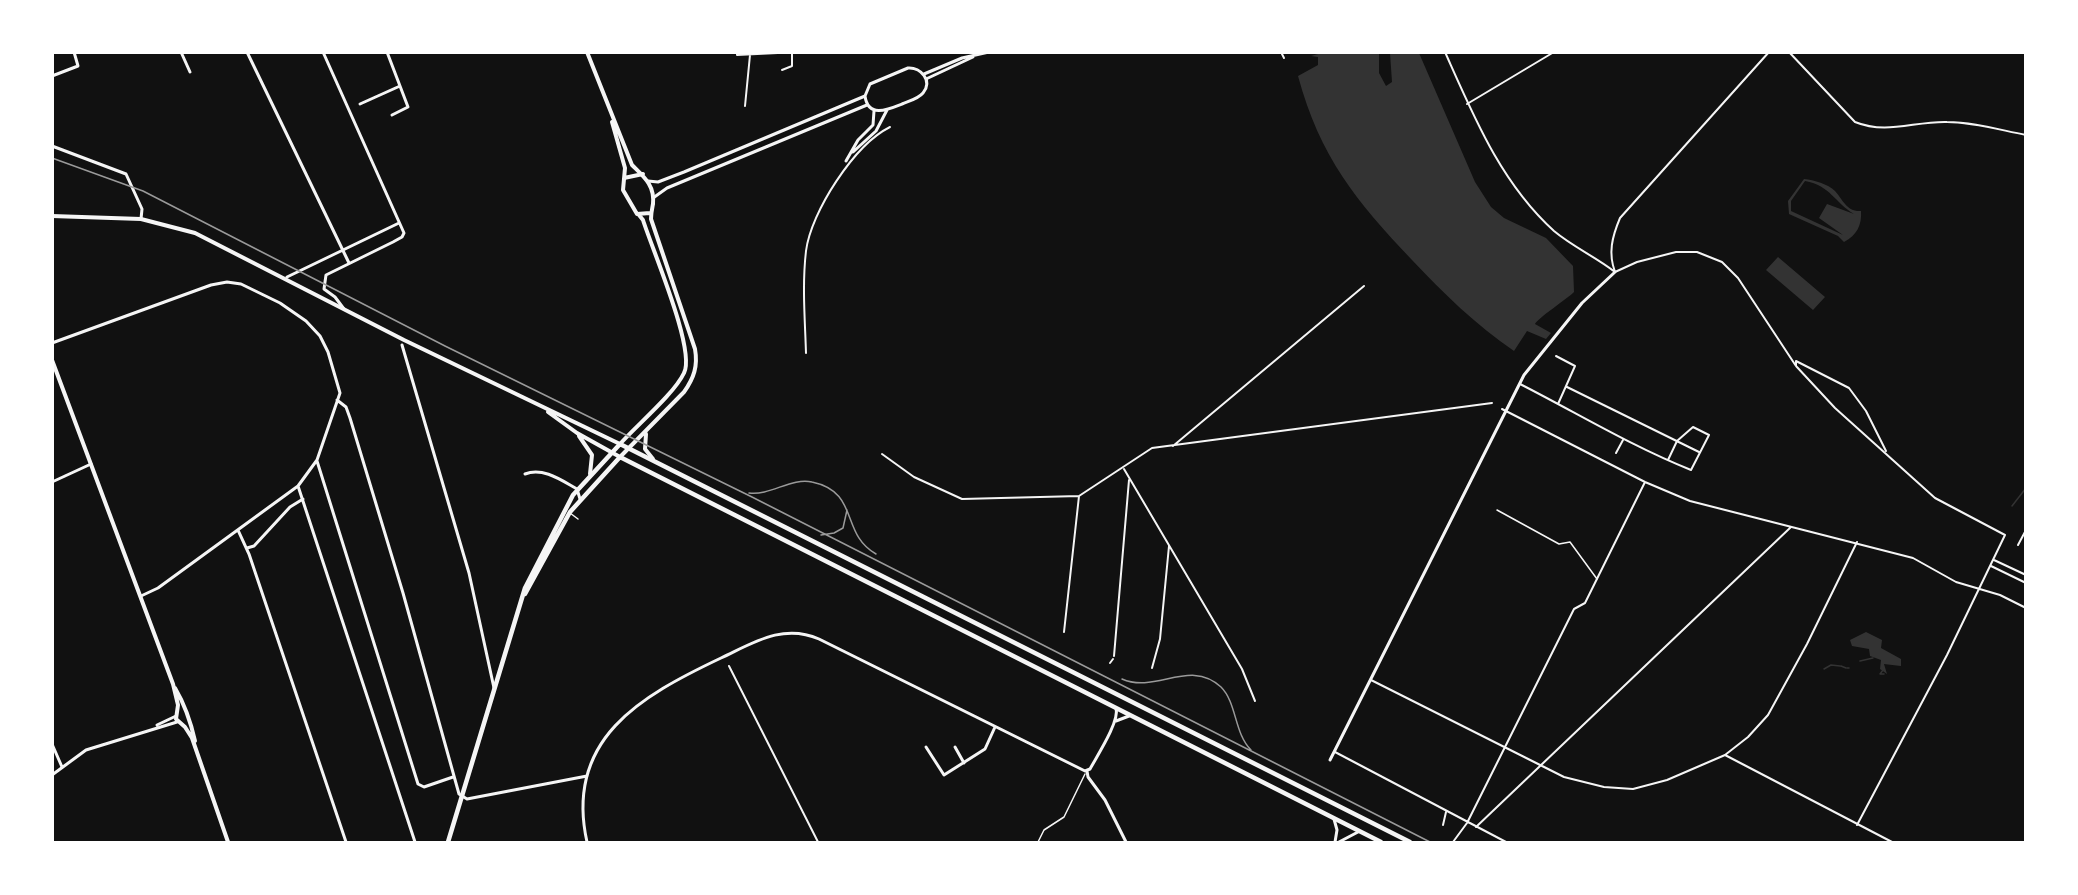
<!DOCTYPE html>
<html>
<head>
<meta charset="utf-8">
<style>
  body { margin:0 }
  #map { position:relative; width:2078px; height:895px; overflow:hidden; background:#111; font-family:"Alegreya Sans",sans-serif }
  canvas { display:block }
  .frame { position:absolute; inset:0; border:54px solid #fff; pointer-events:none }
</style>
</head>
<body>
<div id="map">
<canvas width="2078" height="895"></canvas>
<div class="frame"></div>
</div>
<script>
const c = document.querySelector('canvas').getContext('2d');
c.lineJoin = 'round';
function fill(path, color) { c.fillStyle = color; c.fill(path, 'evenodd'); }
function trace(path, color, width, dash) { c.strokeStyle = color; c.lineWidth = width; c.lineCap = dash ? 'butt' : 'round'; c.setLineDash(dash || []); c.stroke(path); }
const water = new Path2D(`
  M 1325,52 L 1379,53 L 1379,73 L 1386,86 L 1392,82 L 1390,53 L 1419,53 L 1475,182 L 1491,207 L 1504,218 L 1546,238 L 1573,266 L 1574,292 C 1567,299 1538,318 1535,324 L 1551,333 L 1546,339 L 1527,331 L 1514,351 C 1475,324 1444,294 1412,260 C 1356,201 1320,157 1298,76 L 1318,65 L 1318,57 L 1311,56 Z
  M 1804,179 C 1814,180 1828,184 1835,191 C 1843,200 1847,212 1861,211 C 1862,225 1857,235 1844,242 L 1838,236 L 1789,214 L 1788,201 ZM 1805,181 C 1831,186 1834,202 1854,214 L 1827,204 L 1819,218 L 1843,235 L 1791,211 L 1791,201 Z
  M 1778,257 L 1825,297 L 1813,310 L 1766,270 Z
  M 1866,632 L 1882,640 L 1881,648 L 1901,659 L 1901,666 L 1884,664 L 1887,674 L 1880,669 L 1881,660 L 1870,656 L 1869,649 L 1852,646 L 1850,640 Z`);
const stream = new Path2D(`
  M 2012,506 L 2026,488
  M 1860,661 L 1873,658
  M 1841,666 L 1846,668
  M 1847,668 L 1849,668
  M 1824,669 L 1831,665 L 1840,666
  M 1883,670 L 1880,674 L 1884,674`);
const service = new Path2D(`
  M 1497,510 L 1559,544 L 1570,542 L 1597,579
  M 570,513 L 578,519
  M 1038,842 L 1044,830 L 1064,817 L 1085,774`);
const pedestrian = new Path2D(`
  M 737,52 L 737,55 L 798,52
  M 1281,52 L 1284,58
  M 1445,52 C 1474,117 1501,183 1554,231 C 1573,247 1596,257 1615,272
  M 1789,52 L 1855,122 C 1887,135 1914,121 1947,122 C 1973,122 2000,130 2026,135
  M 782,70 L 792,66 L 792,54
  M 1467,104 L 1554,52
  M 745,106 L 750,55
  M 1615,272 L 1637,262 L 1676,252 L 1697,252 L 1722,262 L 1738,278 L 1796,366 L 1835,408 L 1935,498 L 2005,535 L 1947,655 L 1857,825
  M 1615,272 C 1608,253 1612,237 1620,218 L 1769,52
  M 806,353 C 805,320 802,285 806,251 C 811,212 854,145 890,127
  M 1556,356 L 1575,366 L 1558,404
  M 1796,366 L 1796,361 L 1849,388 L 1866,411 L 1886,451
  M 1520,384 C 1577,413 1631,446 1691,470 L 1709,435 L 1693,427 L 1677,441 L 1668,460
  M 1567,387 L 1699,452
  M 1502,409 L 1645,482 L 1690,501 L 1913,558 L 1956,582 L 2000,595 L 2026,608
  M 1173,446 L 1364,286
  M 1616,453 L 1623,440
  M 882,454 L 914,477 L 962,499 L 1079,496 L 1152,448 L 1492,403
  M 1124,469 L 1242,669 L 1255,701
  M 2018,545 L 2026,530
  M 1994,560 L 2026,575
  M 1991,566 L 2026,583
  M 1064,632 L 1079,496
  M 1114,656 L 1129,480
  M 1110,663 L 1113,659
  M 729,666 L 818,842
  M 1152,668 L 1160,639 L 1169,546
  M 1371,680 L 1564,777 L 1604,787 L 1633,789 L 1667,780 L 1725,755 L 1748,737 L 1768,715 L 1807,644 L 1857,542
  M 1335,752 L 1506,842
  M 1725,755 L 1892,842
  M 1443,825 L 1446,812
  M 1476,827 L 1791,527
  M 1453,842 L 1467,823 L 1574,609 L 1585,603 L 1645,482`);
const minor = new Path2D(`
  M 181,52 L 190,72
  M 247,52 L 349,263
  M 323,52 L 404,233 L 402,237 L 393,242 L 326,275 L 324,289 L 335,297 L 344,309
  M 387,52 L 408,107 L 392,115
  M 908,68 C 921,67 933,81 923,93 C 918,99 909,101 902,104 C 887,110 868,118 865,96 L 870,84 Z
  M 924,74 L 962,58 L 989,52
  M 52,76 L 78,66 L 74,52
  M 926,79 L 973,57
  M 360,104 L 400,86
  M 52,146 L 126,174 L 142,209 L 141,219
  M 853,152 L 876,131 L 887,110
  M 846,161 L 858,140 L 873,125 L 874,111
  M 648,181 L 658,182 L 684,172 L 865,96
  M 653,198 L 667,188 L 867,105
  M 287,277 L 399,223
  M 52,343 L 211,285 L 227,282 L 241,284 L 280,303 L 306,321 L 320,336 L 328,352 L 340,393 L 317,460 L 298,486 L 158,588 L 141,596
  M 402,345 L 469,573 L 494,688
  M 337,400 L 346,407 L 350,418 L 403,593 L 459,794 L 467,799 L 587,776
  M 317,461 L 418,784 L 424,787 L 453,777
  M 525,474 C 543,467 561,480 577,489 L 580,499
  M 52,482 L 91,464
  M 298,486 L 415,842
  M 238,530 L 249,554 L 346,842
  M 247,548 L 254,546 L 290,507 L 303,499
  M 1116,721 L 1129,716
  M 157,725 L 176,716
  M 52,744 L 62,767
  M 926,747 L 944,775 L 985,749 L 995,727
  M 955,747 L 964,763
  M 1330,760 L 1524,375 L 1582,303 L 1615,272
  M 1087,771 L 1088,777 L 1105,800 L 1126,842
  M 52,775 L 86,750 L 177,722
  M 1334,819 L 1337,830 L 1335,842
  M 587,842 C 564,739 641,696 721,658 C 753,643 783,623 819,639 L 1085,771 L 1090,769 C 1097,756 1120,721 1116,708
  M 1339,842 L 1358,832`);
const tertiary = new Path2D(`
  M 612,122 L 625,168 L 623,190 L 637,214 L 650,213
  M 624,178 L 643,174
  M 52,216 L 141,219 L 195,233 L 404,340 L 620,444 C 637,425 674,394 684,373 C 696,350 652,249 643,220 L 639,215
  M 52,360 L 173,684 L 178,705 L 176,719 L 185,727 L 192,738 L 228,842
  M 548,412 L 577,433 L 620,457 L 684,392 C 694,378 698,366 695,349 L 651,219 C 651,213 652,209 653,204 C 655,185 643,176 632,165 L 587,52
  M 646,434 L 645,449 L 653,459
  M 579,436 L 592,455 L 590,474
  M 175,688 C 185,705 191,723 195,741`);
const secondary = new Path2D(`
  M 525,594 L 570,512 L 620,457 L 1381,842
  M 448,842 L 525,588 L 573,495 L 620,444 L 1410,842`);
const tram = new Path2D(`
  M 52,158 L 143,191 L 445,346 L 752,497 L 1430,842
  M 749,493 C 770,496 792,477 812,482 C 860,492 840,534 876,554
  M 821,535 L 834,533 L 843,528 L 847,510
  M 1122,679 C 1156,694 1190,658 1221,687 C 1237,703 1234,733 1251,750`);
fill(water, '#333');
trace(stream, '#333', 1.5);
trace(service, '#f5f5f5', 1.5);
trace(pedestrian, '#f5f5f5', 2);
trace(minor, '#f5f5f5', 3);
trace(tertiary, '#f5f5f5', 4);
trace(secondary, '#f5f5f5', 4.5);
trace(tram, '#9a9a9a', 1.5);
</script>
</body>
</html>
